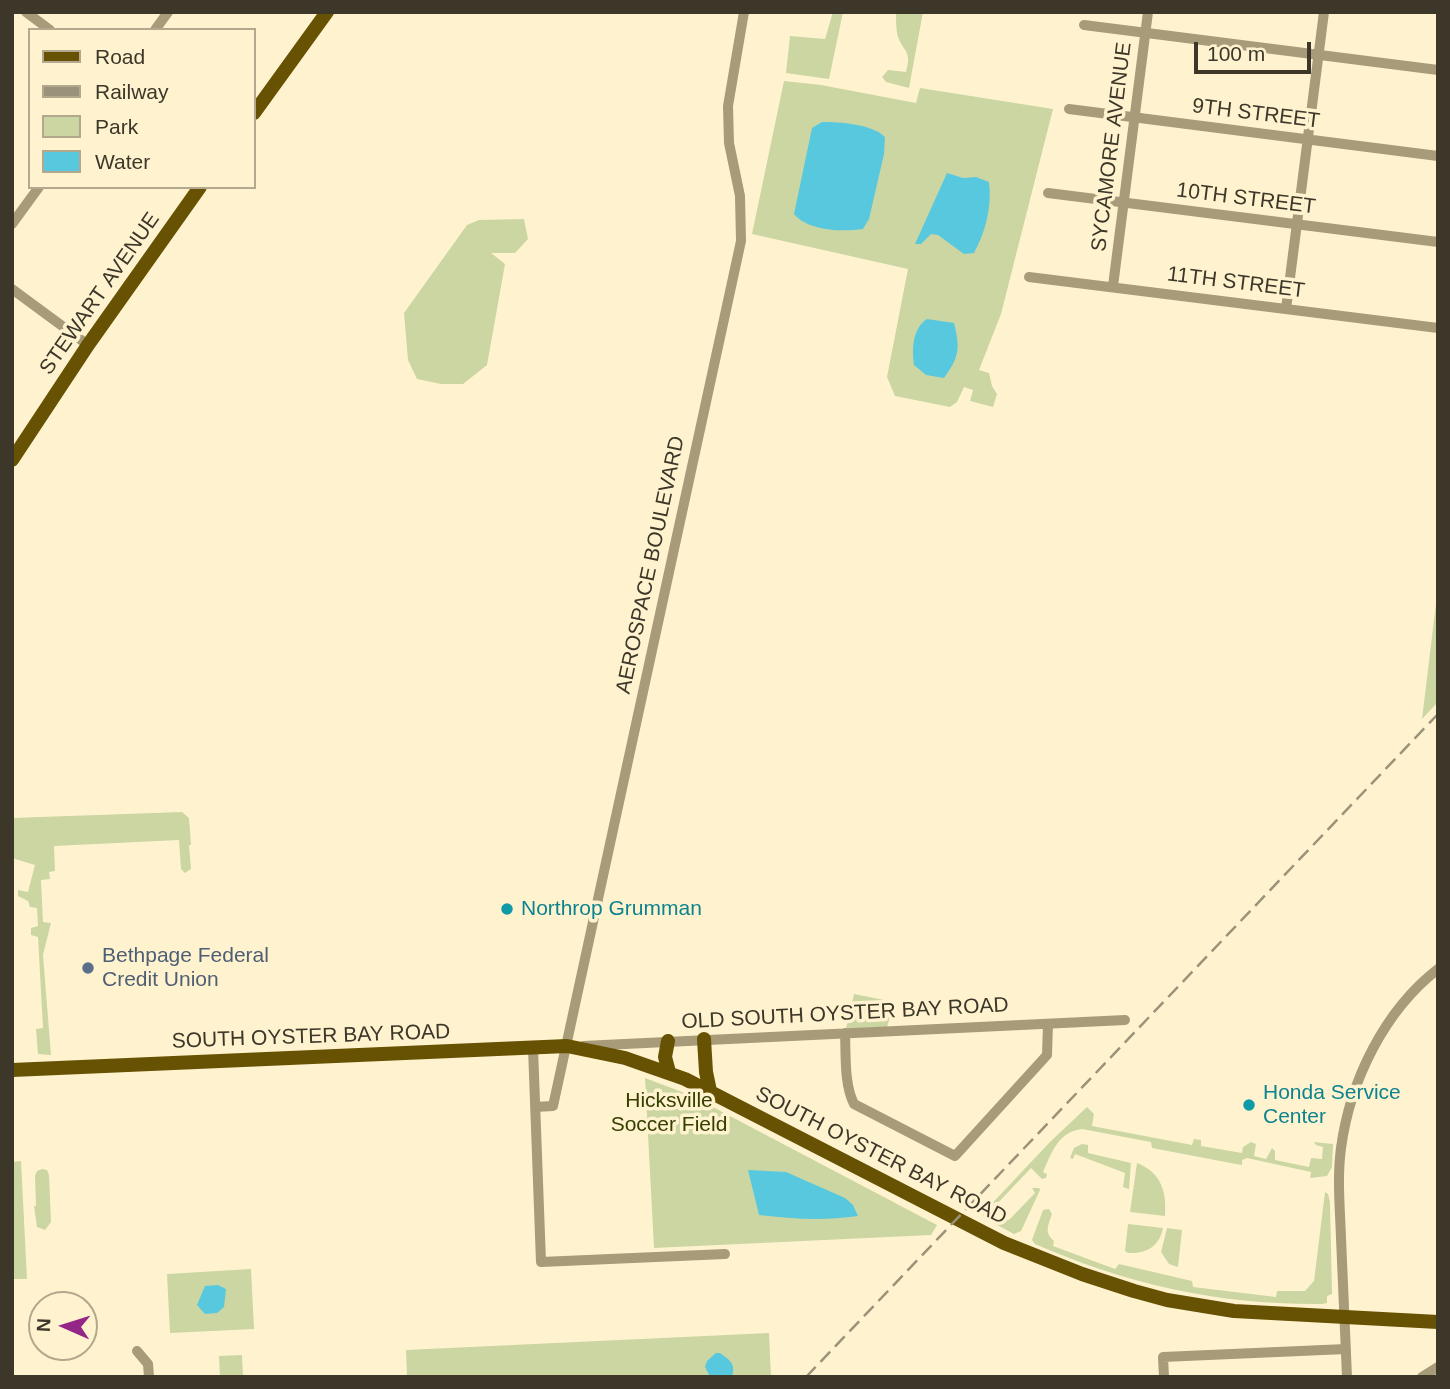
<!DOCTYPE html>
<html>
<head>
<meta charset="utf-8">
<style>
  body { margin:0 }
  #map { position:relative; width:1450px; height:1389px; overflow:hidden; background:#fff3cf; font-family:Arial,sans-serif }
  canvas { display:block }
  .frame { position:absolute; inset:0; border:14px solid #3c3729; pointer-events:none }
  .legend { position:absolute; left:28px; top:28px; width:228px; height:161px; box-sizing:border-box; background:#fff3cf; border:2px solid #b1a88d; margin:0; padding:9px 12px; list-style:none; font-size:21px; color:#3c3729 }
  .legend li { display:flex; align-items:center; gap:14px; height:35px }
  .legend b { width:35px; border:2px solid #b1a88d }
  .north { position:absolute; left:28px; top:1291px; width:70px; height:70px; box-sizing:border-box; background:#fff3cf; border:2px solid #b1a88d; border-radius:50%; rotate:273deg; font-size:19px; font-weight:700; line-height:28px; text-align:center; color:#3c3729 }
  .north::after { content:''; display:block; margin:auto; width:24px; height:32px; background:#942687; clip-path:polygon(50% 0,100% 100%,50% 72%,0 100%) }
  .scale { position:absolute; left:1194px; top:42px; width:117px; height:32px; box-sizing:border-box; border:4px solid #3c3729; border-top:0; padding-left:9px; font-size:21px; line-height:24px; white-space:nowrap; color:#3c3729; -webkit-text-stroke:5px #fff3cf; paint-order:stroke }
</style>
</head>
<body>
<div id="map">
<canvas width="1450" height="1389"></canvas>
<div class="frame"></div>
<ul class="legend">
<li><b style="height:9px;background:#675203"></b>Road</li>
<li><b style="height:9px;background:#9a9279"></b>Railway</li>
<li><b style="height:19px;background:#cbd6a3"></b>Park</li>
<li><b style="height:19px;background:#58c8df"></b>Water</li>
</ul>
<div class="north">N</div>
<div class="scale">100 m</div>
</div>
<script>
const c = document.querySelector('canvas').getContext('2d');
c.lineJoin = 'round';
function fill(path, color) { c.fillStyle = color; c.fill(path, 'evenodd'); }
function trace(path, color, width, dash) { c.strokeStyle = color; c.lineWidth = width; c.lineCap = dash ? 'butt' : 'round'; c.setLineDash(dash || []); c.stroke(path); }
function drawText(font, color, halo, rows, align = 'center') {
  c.font = font + ' Arial,sans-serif'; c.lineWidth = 7; c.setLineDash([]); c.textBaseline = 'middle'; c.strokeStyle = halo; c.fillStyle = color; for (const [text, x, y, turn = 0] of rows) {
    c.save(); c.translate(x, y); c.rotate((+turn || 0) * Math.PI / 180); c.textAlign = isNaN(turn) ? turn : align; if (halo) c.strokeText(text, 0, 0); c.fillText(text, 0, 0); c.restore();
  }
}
const green = new Path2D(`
  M 833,12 L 843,12 L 829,79 L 786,73 L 790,36 L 825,39 Z
  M 896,12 L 923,12 L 909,88 L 886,82 L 882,77 L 888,70 L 906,72 C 912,50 904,53 898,37 C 896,30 896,19 896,12 Z
  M 784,81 L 821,85 L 916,103 L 920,88 L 1053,109 L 1001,314 L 979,370 L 989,373 L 992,386 L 997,394 L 993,407 L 970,401 L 973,390 L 964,387 L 957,402 L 950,407 L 895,396 L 887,377 L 908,269 L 752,234 Z
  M 524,219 L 528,239 L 515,253 L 491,253 L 505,264 L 487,365 L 463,384 L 441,384 L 417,379 L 408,360 L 404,313 L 467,225 L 479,220 Z
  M 1438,587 L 1438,702 L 1422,719 Z
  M 182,812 L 189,818 L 191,845 L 189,845 L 191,869 L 185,873 L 181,869 L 179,840 L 54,846 L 55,871 L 49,872 L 50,879 L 41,880 L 43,922 L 51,923 L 43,955 L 51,1055 L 38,1054 L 36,1029 L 43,1028 L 38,937 L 31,935 L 31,928 L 38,926 L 37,908 L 30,907 L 28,901 L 18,896 L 18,890 L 28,892 L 35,865 L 12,858 L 12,818 Z
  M 854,994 L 894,1002 L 886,1031 L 845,1033 Z
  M 645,1078 L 690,1095 L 937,1225 L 931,1235 L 654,1248 Z
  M 1087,1107 L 1094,1114 L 1092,1126 L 1192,1145 L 1194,1139 L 1201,1140 L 1201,1146 L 1242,1153 L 1243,1147 L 1251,1142 L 1256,1144 L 1254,1156 L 1266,1159 L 1272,1148 L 1275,1151 L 1275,1160 L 1309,1167 L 1311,1158 L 1322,1159 L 1323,1147 L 1316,1145 L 1314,1142 L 1333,1144 L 1332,1167 L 1327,1176 L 1310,1178 L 1311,1172 L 1247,1158 L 1242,1160 L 1242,1165 L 1236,1164 L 1152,1148 L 1151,1142 L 1082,1129 C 1058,1132 1052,1152 1043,1172 L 1047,1174 L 1046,1178 L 1042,1179 L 1031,1168 L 994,1207 L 996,1211 L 995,1214 L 1001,1220 L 1005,1218 L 1009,1220 L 1035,1193 L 1032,1188 L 1039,1188 L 1040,1190 L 1021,1231 L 1014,1234 L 984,1218 L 983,1213 L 1050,1142 Z
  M 1082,1144 L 1088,1145 L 1088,1153 L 1131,1163 L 1129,1189 L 1123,1187 L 1125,1173 L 1075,1154 L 1073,1159 L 1070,1158 L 1074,1148 Z
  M 21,1161 L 27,1279 L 12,1279 L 12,1162 Z
  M 1137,1163 C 1161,1172 1167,1192 1165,1216 L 1130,1212 Z
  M 42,1169 L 47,1170 L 49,1175 L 51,1222 L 45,1230 L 37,1227 L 34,1206 L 36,1206 L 35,1176 L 37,1171 Z
  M 1325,1192 L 1328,1194 L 1330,1202 L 1332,1294 L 1327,1296 L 1327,1303 L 1322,1304 C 1219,1305 1129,1285 1035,1244 L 1032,1240 L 1043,1210 L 1049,1209 L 1052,1214 C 1048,1226 1044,1232 1054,1241 L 1053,1246 L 1115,1269 L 1119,1264 L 1192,1281 L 1193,1287 L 1276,1297 L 1277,1291 L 1305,1291 L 1314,1281 Z
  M 1128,1224 L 1163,1228 C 1159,1247 1146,1254 1128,1253 L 1125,1251 Z
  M 1167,1228 L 1182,1230 L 1178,1267 L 1169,1264 L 1161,1252 Z
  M 251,1269 L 254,1329 L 170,1333 L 167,1274 Z
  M 769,1333 L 771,1377 L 407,1377 L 406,1350 Z
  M 242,1355 L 243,1377 L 220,1377 L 219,1356 Z`);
const water = new Path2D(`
  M 822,122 C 840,122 872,124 885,137 L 884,154 L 869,219 L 863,229 C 843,232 808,231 794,214 L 812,128 Z
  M 947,173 L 963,178 L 976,177 L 989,182 C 992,206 986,231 974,253 L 964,254 L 938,235 L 931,234 L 921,244 L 915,244 Z
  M 927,319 L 954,323 C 960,348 960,356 944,378 L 926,375 L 914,365 C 912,349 912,329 927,319 Z
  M 748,1170 L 786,1172 L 845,1198 L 853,1205 L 858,1216 C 824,1221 793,1219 759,1215 Z
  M 218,1285 L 226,1289 L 224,1307 L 217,1313 L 205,1314 L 197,1305 L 205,1286 Z
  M 716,1353 L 720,1353 C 730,1360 736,1364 732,1377 L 709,1375 L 705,1367 L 707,1361 Z`);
const minor = new Path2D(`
  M 26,12 L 50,30
  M 1084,25 L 1438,70
  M 155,30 L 168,12
  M 1069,109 L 1438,156
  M 1048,193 L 1438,242
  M 12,224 L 39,187
  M 1029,277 L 1438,328
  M 1113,286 L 1148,12
  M 12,289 L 88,345
  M 1286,309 L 1324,12
  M 845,1033 C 846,1056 844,1084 854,1104 L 955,1156 L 1047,1055 L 1048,1024
  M 583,1046 L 1125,1020
  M 533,1048 L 541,1262 L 725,1254
  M 535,1107 L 553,1106 L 741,241 L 740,196 L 729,143 L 728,106 L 744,12
  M 137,1351 L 148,1364 L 149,1377
  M 1164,1377 L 1163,1357 L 1346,1349
  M 1347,1377 C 1345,1331 1343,1285 1341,1238 C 1340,1208 1337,1178 1341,1148 C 1350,1081 1384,1011 1438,969
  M 1422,1377 L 1438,1367`);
const major = new Path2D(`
  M 254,113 L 327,12
  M 12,460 L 88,345 L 200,187
  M 704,1039 L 706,1072 L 710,1091
  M 668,1041 L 665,1057 L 669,1072
  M 12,1070 L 567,1046 L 625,1058 L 685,1079 L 1004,1243 L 1082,1274 L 1134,1291 L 1167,1300 L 1234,1311 L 1438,1322`);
const rail = new Path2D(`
  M 806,1377 L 1438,714`);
const markers = [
  [507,909,7,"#0f9aa8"],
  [88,968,7,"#5c6f8a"],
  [1249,1105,7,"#0f9aa8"]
];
const streetNames = [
  ["9TH STREET",1256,114,7],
  ["SYCAMORE AVENUE",1112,147,-83],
  ["10TH STREET",1246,199,7],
  ["11TH STREET",1236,283,7],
  ["STEWART AVENUE",100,294,-55],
  ["AEROSPACE BOULEVARD",651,565,-78],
  ["OLD SOUTH OYSTER BAY ROAD",845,1014,-3],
  ["SOUTH OYSTER BAY ROAD",311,1037,-2],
  ["SOUTH OYSTER BAY ROAD",881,1156,27]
];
const cultureNames = [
  ["Northrop Grumman",521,909],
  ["Honda Service",1263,1093],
  ["Center",1263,1117]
];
const serviceNames = [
  ["Bethpage Federal",102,956],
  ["Credit Union",102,980]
];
const parkNames = [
  ["Hicksville",669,1101],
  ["Soccer Field",669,1125]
];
fill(green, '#cbd6a3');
fill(water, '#58c8df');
trace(minor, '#a79b7a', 10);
trace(major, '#675203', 14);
trace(rail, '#9a9279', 2.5, [14, 7]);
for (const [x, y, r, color] of markers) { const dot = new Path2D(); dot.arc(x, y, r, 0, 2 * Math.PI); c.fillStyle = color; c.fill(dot); trace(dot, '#fff3cf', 2.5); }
drawText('21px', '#3c3729', '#fff3cf', streetNames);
drawText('21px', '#0d838f', '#fff3cf', cultureNames, 'left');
drawText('21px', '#4e5e75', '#fff3cf', serviceNames, 'left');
drawText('21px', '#363e00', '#fff3cf', parkNames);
</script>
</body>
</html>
